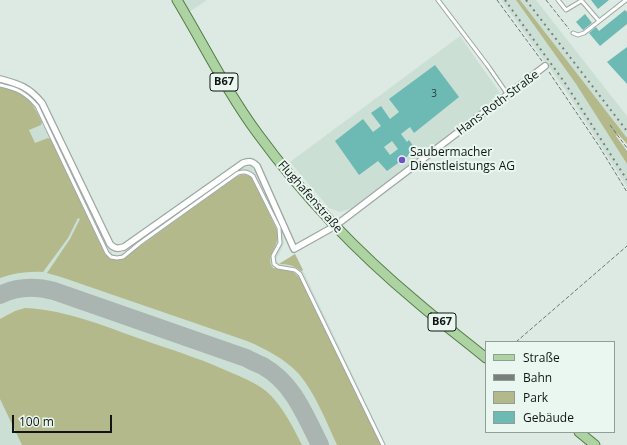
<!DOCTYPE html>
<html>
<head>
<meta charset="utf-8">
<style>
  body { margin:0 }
  #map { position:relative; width:627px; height:445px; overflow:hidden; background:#dde9e3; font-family:"Open Sans",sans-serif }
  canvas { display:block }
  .legend { position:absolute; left:485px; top:341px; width:130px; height:92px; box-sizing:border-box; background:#eaf7f0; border:1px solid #939d98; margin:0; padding:5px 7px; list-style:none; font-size:12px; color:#111513 }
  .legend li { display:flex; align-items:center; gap:8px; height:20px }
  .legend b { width:20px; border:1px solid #939d98 }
  .scale { position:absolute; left:12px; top:415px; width:100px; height:18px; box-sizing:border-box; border:2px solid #111513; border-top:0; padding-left:5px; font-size:12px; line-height:14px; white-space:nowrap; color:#111513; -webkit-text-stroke:3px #eaf7f0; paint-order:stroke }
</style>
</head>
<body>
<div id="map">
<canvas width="627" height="445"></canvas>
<ul class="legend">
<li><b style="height:5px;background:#acd3a1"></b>Straße</li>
<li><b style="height:5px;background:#78807c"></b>Bahn</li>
<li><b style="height:11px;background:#b3b98a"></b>Park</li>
<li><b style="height:11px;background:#6db9b4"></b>Gebäude</li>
</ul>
<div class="scale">100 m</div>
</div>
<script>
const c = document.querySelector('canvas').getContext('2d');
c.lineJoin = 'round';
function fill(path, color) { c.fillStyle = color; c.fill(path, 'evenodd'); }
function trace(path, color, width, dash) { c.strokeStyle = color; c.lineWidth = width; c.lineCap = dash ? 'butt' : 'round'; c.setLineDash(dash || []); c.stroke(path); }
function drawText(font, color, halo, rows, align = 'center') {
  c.font = font + ' "Open Sans",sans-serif'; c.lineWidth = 4; c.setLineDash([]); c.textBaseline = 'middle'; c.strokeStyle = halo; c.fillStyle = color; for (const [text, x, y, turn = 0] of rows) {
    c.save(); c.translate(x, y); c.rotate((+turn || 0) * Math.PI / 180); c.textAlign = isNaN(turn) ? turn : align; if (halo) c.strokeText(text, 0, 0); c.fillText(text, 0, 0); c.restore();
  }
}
const built = new Path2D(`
  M 182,0 L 207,0 L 189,12 Z
  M 501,0 L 516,0 L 576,84 L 627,164 L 627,187 L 566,91 Z
  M 520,0 L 536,0 L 601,83 L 627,116 L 627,138 Z
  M 460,36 L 500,93 L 486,106 L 352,208 L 340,212 L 329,208 L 290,162 Z
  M 0,82 L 15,85 L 28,92 L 35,98 L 40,107 L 113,254 L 118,255 L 122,253 L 241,168 L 251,166 L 256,174 L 283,231 L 284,244 L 276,260 L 279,264 L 295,254 L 386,445 L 0,445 Z`);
const green = new Path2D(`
  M 516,0 L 520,0 L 627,138 L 627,144 L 618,134 L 616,136 L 627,151 L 627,164 L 576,84 Z
  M 0,87 C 25,93 31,99 42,122 L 41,125 L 29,130 L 35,143 L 48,138 L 51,139 L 103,250 C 107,258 112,262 122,259 L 236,177 C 242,174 245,174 252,177 L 277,230 C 278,233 278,237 277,240 C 275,251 266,258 273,268 L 292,271 L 301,279 L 381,445 L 337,445 C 326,421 316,395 299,374 C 285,359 266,349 247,341 L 61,277 L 47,273 L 70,239 L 80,219 L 78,218 L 68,238 L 43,272 C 28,271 14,273 0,278 Z
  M 295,254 L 303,270 L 301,271 C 294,265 288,264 279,264 Z
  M 25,308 C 69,310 111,329 152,343 C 179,352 206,361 232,373 C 242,377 253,382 262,388 C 280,401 292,425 302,445 L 22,445 L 0,399 L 0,319 L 15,311 Z`);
const taxiway = new Path2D(`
  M 0,295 C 18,286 35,286 54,291 L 246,358 C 251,361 257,363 263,366 C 293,383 305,415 320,445`);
const building = new Path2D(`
  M 591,0 L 609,0 L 598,9 Z
  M 625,10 L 627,12 L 627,24 L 600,46 L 589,33 L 596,27 L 599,31 Z
  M 585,14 L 592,23 L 583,30 L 576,22 Z
  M 627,47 L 627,84 L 607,62 Z
  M 435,65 L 459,97 L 414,133 L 410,127 L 401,134 L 407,142 L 409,140 L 416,150 L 387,171 L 378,161 L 359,175 L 335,141 L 363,119 L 373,132 L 381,126 L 371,113 L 381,106 L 390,119 L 399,112 L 389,99 ZM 392,141 L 398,149 L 390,155 L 384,147 Z`);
const path = new Path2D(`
  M 497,0 L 542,61
  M 546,0 L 569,29
  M 549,72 L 599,146 L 627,192
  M 610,125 L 627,148
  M 516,342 L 627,246`);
const lane = new Path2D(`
  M 438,0 L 488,66 L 508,95
  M 558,0 L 566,10 L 581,1
  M 581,0 L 599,21
  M 573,33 L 578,35 L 584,33 L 626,0
  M 0,85 C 17,89 25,92 37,106 L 107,253 L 111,257 L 117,258 L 123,257 L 140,243 L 238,173 C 245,171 248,172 253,176 L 279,228 L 280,243 L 273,256 L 274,264 L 278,267 L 295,270 L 300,274 L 383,445`);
const street = new Path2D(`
  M 0,79 C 19,84 29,87 42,103 L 110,244 C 115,249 117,249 124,247 L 243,163 C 250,161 252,161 257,166 L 294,249 L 335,226 L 545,66`);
const primary = new Path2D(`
  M 177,0 C 204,45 227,92 258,134 C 304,197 358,253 418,303 C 440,322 463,339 486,358
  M 579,432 L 595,445`);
const rail = new Path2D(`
  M 505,0 L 565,83 L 627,180
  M 526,0 L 627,131`);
const markers = [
  [402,160,4,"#7150c9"]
];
const numberNames = [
  ["3",434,94]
];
const shields = [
  [224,82,28],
  [442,322,28]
];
const shieldNames = [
  ["B67",224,82],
  ["B67",442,322]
];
const streetNames = [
  ["Hans-Roth-Straße",498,103,-37],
  ["Flughafenstraße",310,197,49]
];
const poiNames = [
  ["Saubermacher",410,153],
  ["Dienstleistungs AG",410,167]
];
fill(built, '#cbdfd5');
fill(green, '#b3b98a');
trace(taxiway, '#aab4b0', 18);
fill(building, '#6db9b4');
trace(lane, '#9da8a3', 5);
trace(street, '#9da8a3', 8);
trace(primary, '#527d46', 11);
trace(path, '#6d7571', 1, [4, 2]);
trace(lane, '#fff', 3);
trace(street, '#fff', 5.5);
trace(primary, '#acd3a1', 9);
trace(rail, '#78807c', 2, [2, 4]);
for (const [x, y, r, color] of markers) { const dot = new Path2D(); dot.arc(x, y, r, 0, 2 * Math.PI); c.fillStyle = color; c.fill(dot); trace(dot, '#eaf7f0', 1.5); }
drawText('10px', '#283e3b', null, numberNames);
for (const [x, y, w] of shields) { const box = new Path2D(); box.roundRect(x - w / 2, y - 9, w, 18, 3); c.fillStyle = '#eaf7f0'; c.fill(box); trace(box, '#111513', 1); }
drawText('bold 11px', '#111513', null, shieldNames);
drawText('12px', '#111513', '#eaf7f0', streetNames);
drawText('12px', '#111513', '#eaf7f0', poiNames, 'left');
</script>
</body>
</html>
